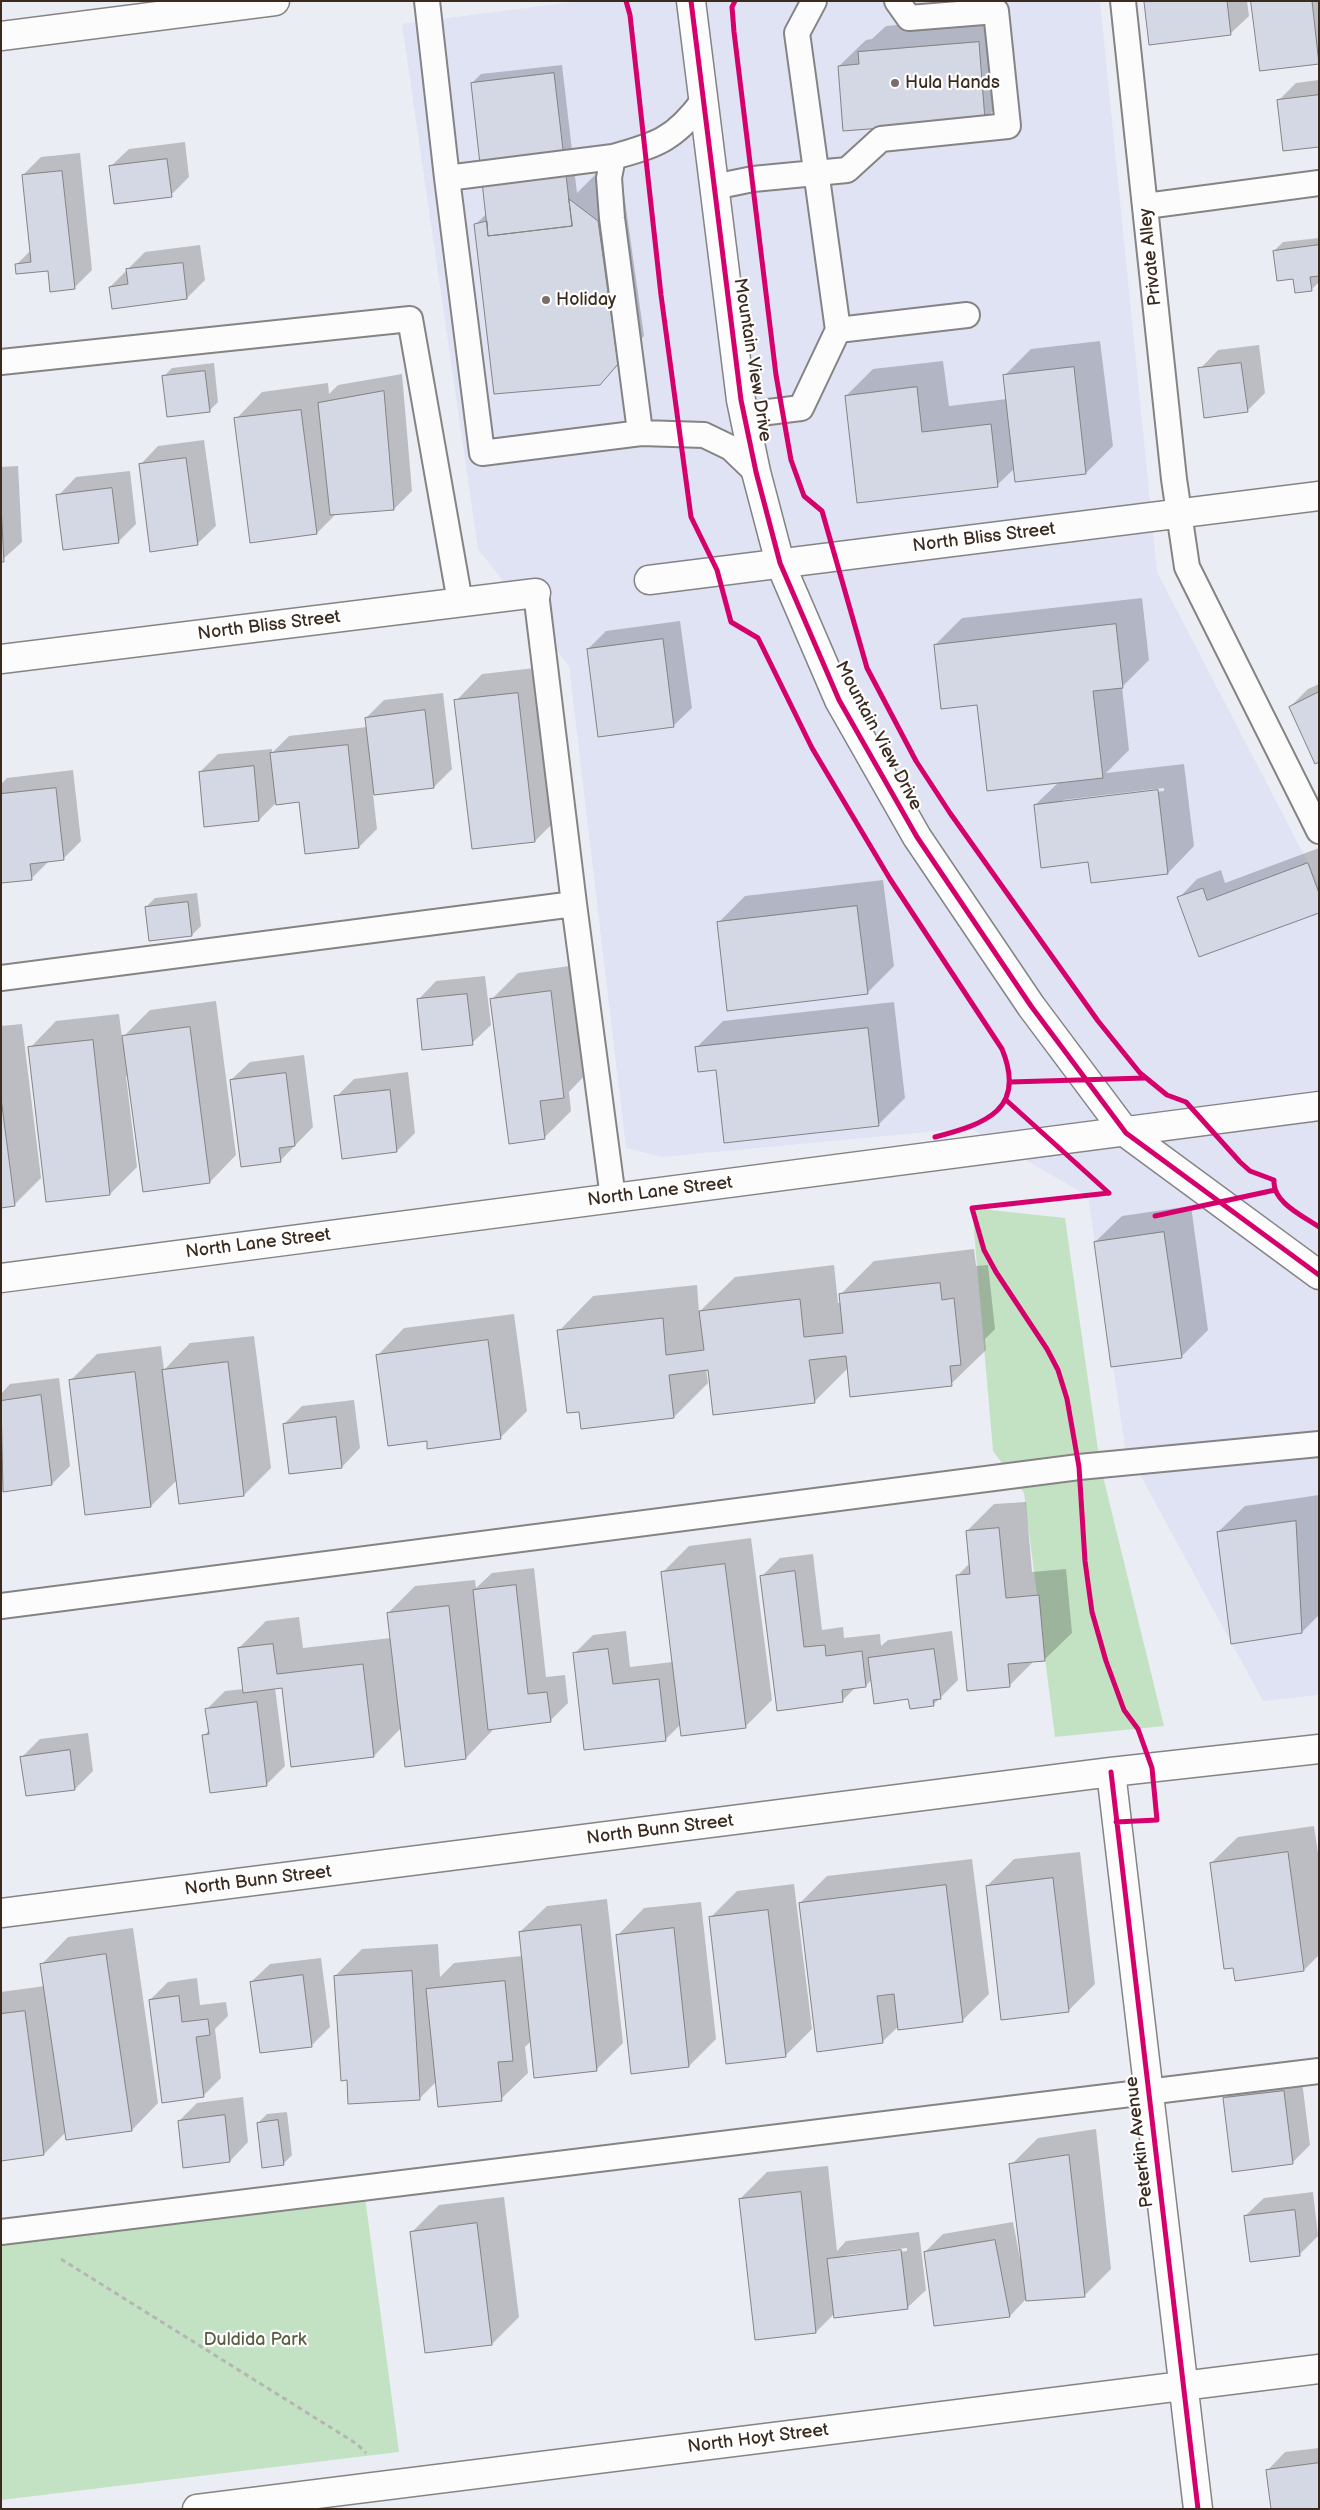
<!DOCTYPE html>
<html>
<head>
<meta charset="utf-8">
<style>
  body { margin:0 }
  #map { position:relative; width:1320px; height:2510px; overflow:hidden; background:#ebedf4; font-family:"Balsamiq Sans",sans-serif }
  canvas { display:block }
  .frame { position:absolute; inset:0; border:2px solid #3b2a1e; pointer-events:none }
</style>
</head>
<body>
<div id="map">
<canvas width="1320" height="2510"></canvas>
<div class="frame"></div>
</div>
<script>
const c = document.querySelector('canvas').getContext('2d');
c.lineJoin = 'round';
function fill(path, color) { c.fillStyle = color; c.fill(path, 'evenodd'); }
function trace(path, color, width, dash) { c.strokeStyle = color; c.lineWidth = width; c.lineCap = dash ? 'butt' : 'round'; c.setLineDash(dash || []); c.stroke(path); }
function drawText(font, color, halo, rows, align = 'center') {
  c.font = font + ' "Balsamiq Sans",sans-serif'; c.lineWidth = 4.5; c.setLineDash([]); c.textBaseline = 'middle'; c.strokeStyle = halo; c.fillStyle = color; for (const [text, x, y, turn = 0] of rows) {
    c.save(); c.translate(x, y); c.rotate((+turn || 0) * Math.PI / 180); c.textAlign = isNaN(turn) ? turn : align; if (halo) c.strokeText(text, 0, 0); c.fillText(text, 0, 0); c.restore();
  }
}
const built = new Path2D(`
  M 580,1 L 1100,1 L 1157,572 L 1319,884 L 1319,1695 L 1263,1701 L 1125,1447 L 1088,1196 L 970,1128 L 662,1157 L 626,1148 L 569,666 L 478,549 L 402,24 Z`);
const green = new Path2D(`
  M 972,1208 L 1065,1218 L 1100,1464 L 1164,1726 L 1055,1737 L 1024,1493 L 993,1451 Z
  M 365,2197 L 399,2452 L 1,2500 L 1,2244 Z`);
const shadow = new Path2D(`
  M 1247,1 L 1249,16 L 1230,34 L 1145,2 Z
  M 1252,1 L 1319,1 L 1319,63 Z
  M 1006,16 L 1012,92 L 985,119 L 839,66 L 866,40 L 872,39 L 886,26 Z
  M 562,65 L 577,193 L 597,173 L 624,194 L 644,336 L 600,384 L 476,224 L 487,213 L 472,83 L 481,74 Z
  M 1319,80 L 1319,146 L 1278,101 L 1296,83 Z
  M 185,142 L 189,177 L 171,195 L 110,167 L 129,149 Z
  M 80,153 L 92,270 L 74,288 L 49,269 L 17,264 L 31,250 L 23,175 L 41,157 Z
  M 1319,238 L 1319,282 L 1311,290 L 1294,278 L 1274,251 L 1283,242 Z
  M 200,245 L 205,280 L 187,298 L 110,287 L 145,252 Z
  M 1100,341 L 1113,446 L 1086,473 L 1016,481 L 1015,468 L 997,485 L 846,396 L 873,369 L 943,361 L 949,406 L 1007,399 L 1004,376 L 1031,349 Z
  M 1259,345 L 1265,393 L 1247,411 L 1200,369 L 1218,350 Z
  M 214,363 L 218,402 L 209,411 L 163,377 L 172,368 Z
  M 402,374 L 412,491 L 394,509 L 336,514 L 317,533 L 236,419 L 262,392 L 328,383 L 329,394 L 338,385 Z
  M 204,440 L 216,526 L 197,544 L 140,465 L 158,446 Z
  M 18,466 L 22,542 L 1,561 L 1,467 Z
  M 130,471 L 136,524 L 118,542 L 58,496 L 76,477 Z
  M 1142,598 L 1149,660 L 1122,687 L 1129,750 L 1106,773 L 1184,764 L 1194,846 L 1168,873 L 1089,861 L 1035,805 L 1059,782 L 978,703 L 935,645 L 962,618 ZM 1164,788 L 1164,791 L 1063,803 L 1063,800 Z
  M 680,621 L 692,708 L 673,726 L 588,649 L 606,631 Z
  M 544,667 L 562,814 L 535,841 L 473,848 L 456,701 L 482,674 Z
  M 1319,684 L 1319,760 L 1290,707 L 1308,689 Z
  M 443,693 L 452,769 L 434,787 L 373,794 L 377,829 L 359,847 L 301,800 L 275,804 L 259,820 L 205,825 L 200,772 L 218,754 L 272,749 L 272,753 L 289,736 L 367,727 L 366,718 L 384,700 Z
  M 73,770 L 81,841 L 63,859 L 49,861 L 32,878 L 1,882 L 1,784 L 7,778 Z
  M 1319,848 L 1319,912 L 1179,898 L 1197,879 L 1221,870 L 1225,883 Z
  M 883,880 L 894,966 L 867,993 L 718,923 L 745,896 Z
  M 197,893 L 201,926 L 192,935 L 146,907 L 155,898 Z
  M 577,965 L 590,1070 L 569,1092 L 571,1111 L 544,1138 L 492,999 L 518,973 Z
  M 485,976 L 491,1025 L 472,1043 L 418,1000 L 436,981 Z
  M 216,1001 L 236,1155 L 210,1182 L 129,1076 L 126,1076 L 137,1167 L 110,1194 L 30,1048 L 56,1021 L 119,1014 L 122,1038 L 150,1010 Z
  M 894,1002 L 905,1098 L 879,1124 L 717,1068 L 696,1048 L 723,1021 Z
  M 22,1024 L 41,1178 L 14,1205 L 1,1206 L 1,1026 Z
  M 304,1055 L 313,1127 L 280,1161 L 231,1080 L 250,1062 Z
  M 408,1072 L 415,1133 L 397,1151 L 336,1097 L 354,1079 Z
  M 1191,1206 L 1208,1330 L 1181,1357 L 1095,1242 L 1122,1216 Z
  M 974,1249 L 976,1266 L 988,1265 L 995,1329 L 985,1339 L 986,1350 L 951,1384 L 848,1368 L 814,1402 L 709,1369 L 706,1369 L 708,1383 L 674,1417 L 580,1410 L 559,1331 L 593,1296 L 697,1285 L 699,1312 L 735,1277 L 834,1265 L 838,1303 L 841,1303 L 840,1295 L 874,1261 Z
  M 514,1314 L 527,1411 L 500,1438 L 378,1355 L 404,1328 Z
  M 254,1336 L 271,1468 L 244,1495 L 180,1503 L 177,1480 L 151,1506 L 86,1514 L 70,1381 L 97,1354 L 161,1346 L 164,1370 L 190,1343 Z
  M 59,1378 L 70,1466 L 52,1484 L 4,1491 L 1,1469 L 1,1394 L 10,1384 Z
  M 354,1400 L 360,1448 L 342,1467 L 284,1424 L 302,1406 Z
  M 1319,1495 L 1319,1615 L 1302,1632 L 1218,1532 L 1245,1506 Z
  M 1026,1502 L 1032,1572 L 1066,1569 L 1072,1633 L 1045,1659 L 1035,1660 L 1010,1685 L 968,1689 L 957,1576 L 970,1563 L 967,1531 L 994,1504 Z
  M 751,1538 L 772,1700 L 745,1727 L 681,1724 L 665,1740 L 575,1653 L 593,1635 L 626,1631 L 630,1667 L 673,1662 L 662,1573 L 689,1546 Z
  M 813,1554 L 822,1630 L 843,1627 L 844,1638 L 880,1634 L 881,1646 L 888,1640 L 952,1631 L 958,1680 L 933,1705 L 909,1698 L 872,1679 L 866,1686 L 856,1687 L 842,1701 L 778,1709 L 762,1576 L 780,1558 Z
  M 534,1568 L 546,1677 L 565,1675 L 568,1703 L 550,1721 L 492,1728 L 492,1731 L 466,1758 L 401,1728 L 374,1756 L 283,1687 L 275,1688 L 285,1766 L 266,1785 L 204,1736 L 209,1730 L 207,1709 L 225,1691 L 244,1689 L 239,1648 L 266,1621 L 299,1617 L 303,1648 L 391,1638 L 388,1613 L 415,1586 L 475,1580 L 476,1588 L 492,1573 Z
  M 88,1733 L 93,1771 L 75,1789 L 22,1757 L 40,1739 Z
  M 1314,1826 L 1319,1860 L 1319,1955 L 1304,1970 L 1211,1863 L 1238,1837 Z
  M 1080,1852 L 1095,1984 L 1069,2010 L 987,1886 L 1014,1859 Z
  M 972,1859 L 989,1994 L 962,2021 L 899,2026 L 882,2042 L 800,1903 L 827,1876 Z
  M 794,1884 L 812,2029 L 785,2056 L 710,1918 L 737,1891 Z
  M 607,1899 L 623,2043 L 596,2070 L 531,2041 L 525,2047 L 528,2073 L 501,2099 L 437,2081 L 419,2099 L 348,2079 L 335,1976 L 362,1949 L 438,1944 L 440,1977 L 454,1963 L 522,1956 L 520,1932 L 547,1906 Z
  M 701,1902 L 716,2039 L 689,2066 L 618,1935 L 644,1908 Z
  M 133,1928 L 158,2103 L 132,2130 L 66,2132 L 44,2154 L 1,2160 L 1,1992 L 45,1986 L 42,1964 L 68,1937 Z
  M 321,1958 L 330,2027 L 312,2045 L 251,1982 L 270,1964 Z
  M 197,1978 L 200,2005 L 226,2002 L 228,2016 L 215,2029 L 221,2078 L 203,2096 L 150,2000 L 168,1982 Z
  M 1301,2073 L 1310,2145 L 1292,2163 L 1224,2099 L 1242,2080 Z
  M 243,2097 L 248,2142 L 230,2161 L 184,2166 L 179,2121 L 197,2103 Z
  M 287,2112 L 292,2155 L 283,2164 L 258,2123 L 267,2114 Z
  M 1096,2129 L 1111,2269 L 1084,2296 L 1026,2299 L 1010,2316 L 925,2252 L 943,2234 L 1013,2222 L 1020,2259 L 1022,2258 L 1011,2165 L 1038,2138 Z
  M 828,2166 L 837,2251 L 846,2241 L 919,2232 L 926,2290 L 907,2308 L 835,2313 L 816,2332 L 740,2199 L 767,2172 ZM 907,2248 L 907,2251 L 847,2258 L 847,2255 Z
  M 1313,2192 L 1318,2236 L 1300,2254 L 1245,2216 L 1264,2198 Z
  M 504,2197 L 519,2317 L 492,2344 L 412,2232 L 439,2205 Z
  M 1319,2448 L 1319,2509 L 1267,2471 L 1285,2452 Z`);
const building = new Path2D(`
  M 1227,1 L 1231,35 L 1149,45 L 1144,2 Z
  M 1251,1 L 1312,1 L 1319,64 L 1260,71 Z
  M 979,42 L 985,120 L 843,131 L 838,66 L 859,64 L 858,52 Z
  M 554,73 L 572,226 L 488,236 L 471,83 Z
  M 1319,95 L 1319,147 L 1283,151 L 1277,100 Z
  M 167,159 L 172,197 L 114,204 L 109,166 Z
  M 62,171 L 75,289 L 50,292 L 48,271 L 16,274 L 15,264 L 31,262 L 22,175 Z
  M 569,199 L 598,221 L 618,364 L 600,385 L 494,394 L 474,224 L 487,221 L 488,236 L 572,226 Z
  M 1319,245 L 1319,276 L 1310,277 L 1312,291 L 1295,293 L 1293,279 L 1277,281 L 1273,251 Z
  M 183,263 L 187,299 L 112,309 L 109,287 L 128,284 L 126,269 Z
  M 1241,363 L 1248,412 L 1204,418 L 1198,368 Z
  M 1074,367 L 1086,474 L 1015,482 L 1003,375 Z
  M 205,371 L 210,412 L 167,417 L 162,376 Z
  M 917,387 L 922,432 L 991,424 L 998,487 L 857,503 L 845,396 Z
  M 384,391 L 394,510 L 330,515 L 318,403 Z
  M 301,410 L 317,534 L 250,543 L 234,418 Z
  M 186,458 L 198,545 L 150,552 L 139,464 Z
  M 112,488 L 119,543 L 63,550 L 56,495 Z
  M 1,506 L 4,562 L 1,562 Z
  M 1116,624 L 1123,688 L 1093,691 L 1103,778 L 987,791 L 977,705 L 941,709 L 934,645 Z
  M 663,639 L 674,727 L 598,737 L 587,649 Z
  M 1319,692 L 1319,762 L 1315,764 L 1289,707 Z
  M 518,693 L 535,842 L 472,849 L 454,700 Z
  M 425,710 L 434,788 L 374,795 L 365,718 Z
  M 348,745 L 359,848 L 305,854 L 299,802 L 276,805 L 270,753 Z
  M 254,766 L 259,821 L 204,827 L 199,772 Z
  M 56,788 L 64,860 L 30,864 L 32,880 L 1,883 L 1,794 Z
  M 1158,790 L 1168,874 L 1091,883 L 1088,862 L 1041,868 L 1034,805 Z
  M 1308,863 L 1319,893 L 1319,913 L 1199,957 L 1177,897 L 1203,888 L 1207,900 Z
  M 188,902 L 192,936 L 149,941 L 145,907 Z
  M 857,906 L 868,994 L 727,1011 L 717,922 Z
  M 551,991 L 564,1098 L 540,1101 L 545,1139 L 509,1144 L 490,999 Z
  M 467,994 L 473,1045 L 422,1050 L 417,999 Z
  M 190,1027 L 210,1183 L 143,1192 L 122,1036 Z
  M 868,1028 L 879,1126 L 724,1143 L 716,1070 L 698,1072 L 695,1047 Z
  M 93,1040 L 110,1195 L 46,1202 L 28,1047 Z
  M 286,1073 L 295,1146 L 279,1148 L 281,1162 L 241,1167 L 230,1080 Z
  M 390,1090 L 397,1152 L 342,1159 L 334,1096 Z
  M 1,1098 L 15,1206 L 1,1208 Z
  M 1164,1232 L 1182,1358 L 1111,1367 L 1094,1242 Z
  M 940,1283 L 942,1300 L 954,1298 L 961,1365 L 950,1366 L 952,1386 L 850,1397 L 846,1356 L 809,1360 L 815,1403 L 713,1415 L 708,1370 L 669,1375 L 674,1418 L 581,1429 L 579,1412 L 567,1413 L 557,1330 L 663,1318 L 666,1355 L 704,1350 L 699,1311 L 800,1299 L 804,1337 L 843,1333 L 839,1294 Z
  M 488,1340 L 501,1439 L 427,1449 L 427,1441 L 388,1446 L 376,1355 Z
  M 228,1362 L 244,1496 L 179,1504 L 162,1370 Z
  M 135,1372 L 151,1507 L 85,1515 L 69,1380 Z
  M 41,1395 L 52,1485 L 3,1492 L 1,1401 Z
  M 336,1417 L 342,1468 L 289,1474 L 283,1424 Z
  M 1296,1521 L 1302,1633 L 1231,1644 L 1217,1532 Z
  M 999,1528 L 1006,1598 L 1039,1595 L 1045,1661 L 1008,1664 L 1010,1687 L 967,1691 L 956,1575 L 970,1574 L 966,1531 Z
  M 725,1564 L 746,1728 L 681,1736 L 661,1572 Z
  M 795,1571 L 804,1647 L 825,1645 L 826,1656 L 862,1651 L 866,1687 L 842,1690 L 843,1702 L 777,1711 L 760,1576 Z
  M 516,1585 L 528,1694 L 547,1692 L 551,1722 L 488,1730 L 473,1590 Z
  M 449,1606 L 466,1759 L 405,1767 L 387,1613 Z
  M 273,1644 L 277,1674 L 363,1664 L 374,1757 L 291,1767 L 282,1688 L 243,1693 L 238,1648 Z
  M 608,1649 L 613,1684 L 659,1679 L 666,1741 L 584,1750 L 573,1653 Z
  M 934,1649 L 941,1699 L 933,1700 L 934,1706 L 910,1709 L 908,1699 L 874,1704 L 868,1658 Z
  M 257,1702 L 267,1786 L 210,1793 L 202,1735 L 209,1734 L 205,1709 Z
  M 70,1750 L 75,1790 L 26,1796 L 20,1757 Z
  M 1288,1852 L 1304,1971 L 1235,1981 L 1233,1968 L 1224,1969 L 1210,1863 Z
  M 1053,1878 L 1069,2012 L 1001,2020 L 986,1886 Z
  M 946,1885 L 963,2022 L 898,2030 L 894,1994 L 877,1996 L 883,2043 L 817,2052 L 799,1903 Z
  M 768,1910 L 786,2057 L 726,2064 L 709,1917 Z
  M 581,1925 L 597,2071 L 534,2078 L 519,1932 Z
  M 674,1928 L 689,2067 L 631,2074 L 616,1935 Z
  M 106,1954 L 132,2131 L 66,2140 L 40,1964 Z
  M 412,1971 L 420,2100 L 348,2104 L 347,2080 L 341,2081 L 334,1976 Z
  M 303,1975 L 312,2047 L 260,2053 L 250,1982 Z
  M 505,1981 L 513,2061 L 498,2062 L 502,2101 L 438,2107 L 426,1989 Z
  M 179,1996 L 182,2022 L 208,2019 L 210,2035 L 196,2037 L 204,2097 L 162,2103 L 149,2000 Z
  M 25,2011 L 44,2155 L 1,2161 L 1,2014 Z
  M 1284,2091 L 1293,2164 L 1232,2172 L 1223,2098 Z
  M 225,2115 L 230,2162 L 183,2168 L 178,2121 Z
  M 278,2120 L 284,2165 L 262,2168 L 257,2123 Z
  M 1069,2155 L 1085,2297 L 1026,2301 L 1009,2164 Z
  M 801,2192 L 816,2333 L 755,2340 L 739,2199 Z
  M 1295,2210 L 1300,2256 L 1250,2262 L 1244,2216 Z
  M 477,2223 L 492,2345 L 425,2353 L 410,2232 Z
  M 995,2240 L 1010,2317 L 934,2326 L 924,2252 Z
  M 901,2250 L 908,2309 L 834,2318 L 827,2259 Z
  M 1319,2463 L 1319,2509 L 1271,2509 L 1266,2470 Z`);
const path = new Path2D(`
  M 61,2259 L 357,2444 L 366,2453`);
const lane = new Path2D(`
  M 427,1 L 447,178
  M 1123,1 L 1174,479 L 1187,567 L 1319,831
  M 703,101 C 675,139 657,145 613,157 L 609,178 L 612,218 L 639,424 L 641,433 L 704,435 L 731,448 L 756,472
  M 613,157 L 447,178 L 482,453 L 641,433
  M 714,187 L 753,179 L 847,170 L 881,139 L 1008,126 L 996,11 L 909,18 L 897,1
  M 1146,206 L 1319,183
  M 838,330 L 967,315
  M 1,362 L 410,319 L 460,602
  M 744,415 L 801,408 L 838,330 L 797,33 L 814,1
  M 536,593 L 574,904 L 613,1198
  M 1,978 L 574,904
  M 1,1606 L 1079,1467 L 1319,1444
  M 1,2232 L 1319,2071`);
const street = new Path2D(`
  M 1,36 L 275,1
  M 649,580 L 1319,496
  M 1,659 L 536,593
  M 1,1278 L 1319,1106
  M 1111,1772 L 1198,2509
  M 1,1913 L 1111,1772 L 1319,1749
  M 197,2509 L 1319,2369`);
const secondary = new Path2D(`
  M 691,1 L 741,400 L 756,472 L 780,563 L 839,700 L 917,837 L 1031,1006 L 1126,1133 L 1319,1275`);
const cycleway = new Path2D(`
  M 626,1 L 630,15 L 661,295 L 691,517 L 717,570 L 731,622 L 758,638 L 812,748 L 890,879 L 1002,1049 C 1027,1110 985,1124 935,1137
  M 691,1 L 741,400 L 756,472 L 780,563 L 839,700 L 917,837 L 1031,1006 L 1126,1133 L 1319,1275
  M 735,1 L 732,7 L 734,32 L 776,375 L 791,460 L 804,496 L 822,511 L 867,668 L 916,761 L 950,813 L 1098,1021 L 1140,1073 L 1167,1095 L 1186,1102 L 1240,1162 L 1250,1171 L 1274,1180 C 1272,1202 1303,1216 1319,1227
  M 1010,1082 L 1145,1078
  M 1006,1100 L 1109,1193
  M 1109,1193 L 972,1208 L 984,1250 L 996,1272 L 1047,1349 L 1058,1370 L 1067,1399 L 1079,1467 L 1085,1561 L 1092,1612 L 1106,1661 L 1124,1710 L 1138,1729 L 1152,1768 L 1157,1820 L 1116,1822
  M 1155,1216 L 1275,1190
  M 1111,1772 L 1198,2509`);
const markers = [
  [895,83,5,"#796e69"],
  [546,300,5,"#796e69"]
];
const poiNames = [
  ["Hula Hands",905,83],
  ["Holiday",556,300]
];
const streetNames = [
  ["Private Alley",1151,257,-96],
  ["Mountain View Drive",752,360,81],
  ["North Bliss Street",984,538,-7],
  ["North Bliss Street",269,626,-7],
  ["Mountain View Drive",878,736,62],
  ["North Lane Street",660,1192,-7],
  ["North Lane Street",258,1244,-7],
  ["North Bunn Street",660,1830,-7],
  ["North Bunn Street",258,1881,-7],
  ["Peterkin Avenue",1140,2142,-97],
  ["North Hoyt Street",758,2439,-7]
];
const parkNames = [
  ["Duldida Park",255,2340]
];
fill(built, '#dfe3f4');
fill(green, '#c3e2c4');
fill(shadow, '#0003');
fill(building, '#d4d7e4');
trace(building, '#858383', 1);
trace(lane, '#858383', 28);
trace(street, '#858383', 31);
trace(secondary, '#858383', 31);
trace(path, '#b6b5b4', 3, [5, 4]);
trace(lane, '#fcfcfd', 24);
trace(street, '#fcfcfd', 28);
trace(secondary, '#fcfcfd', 28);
trace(cycleway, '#d6006c', 5);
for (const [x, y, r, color] of markers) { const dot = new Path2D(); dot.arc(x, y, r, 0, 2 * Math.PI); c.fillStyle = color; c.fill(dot); trace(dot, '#fff', 2); }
drawText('18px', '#3b2a1e', '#fff', poiNames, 'left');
drawText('18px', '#3b2a1e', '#fff', streetNames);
drawText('18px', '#5a5f44', '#fff', parkNames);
</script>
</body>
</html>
